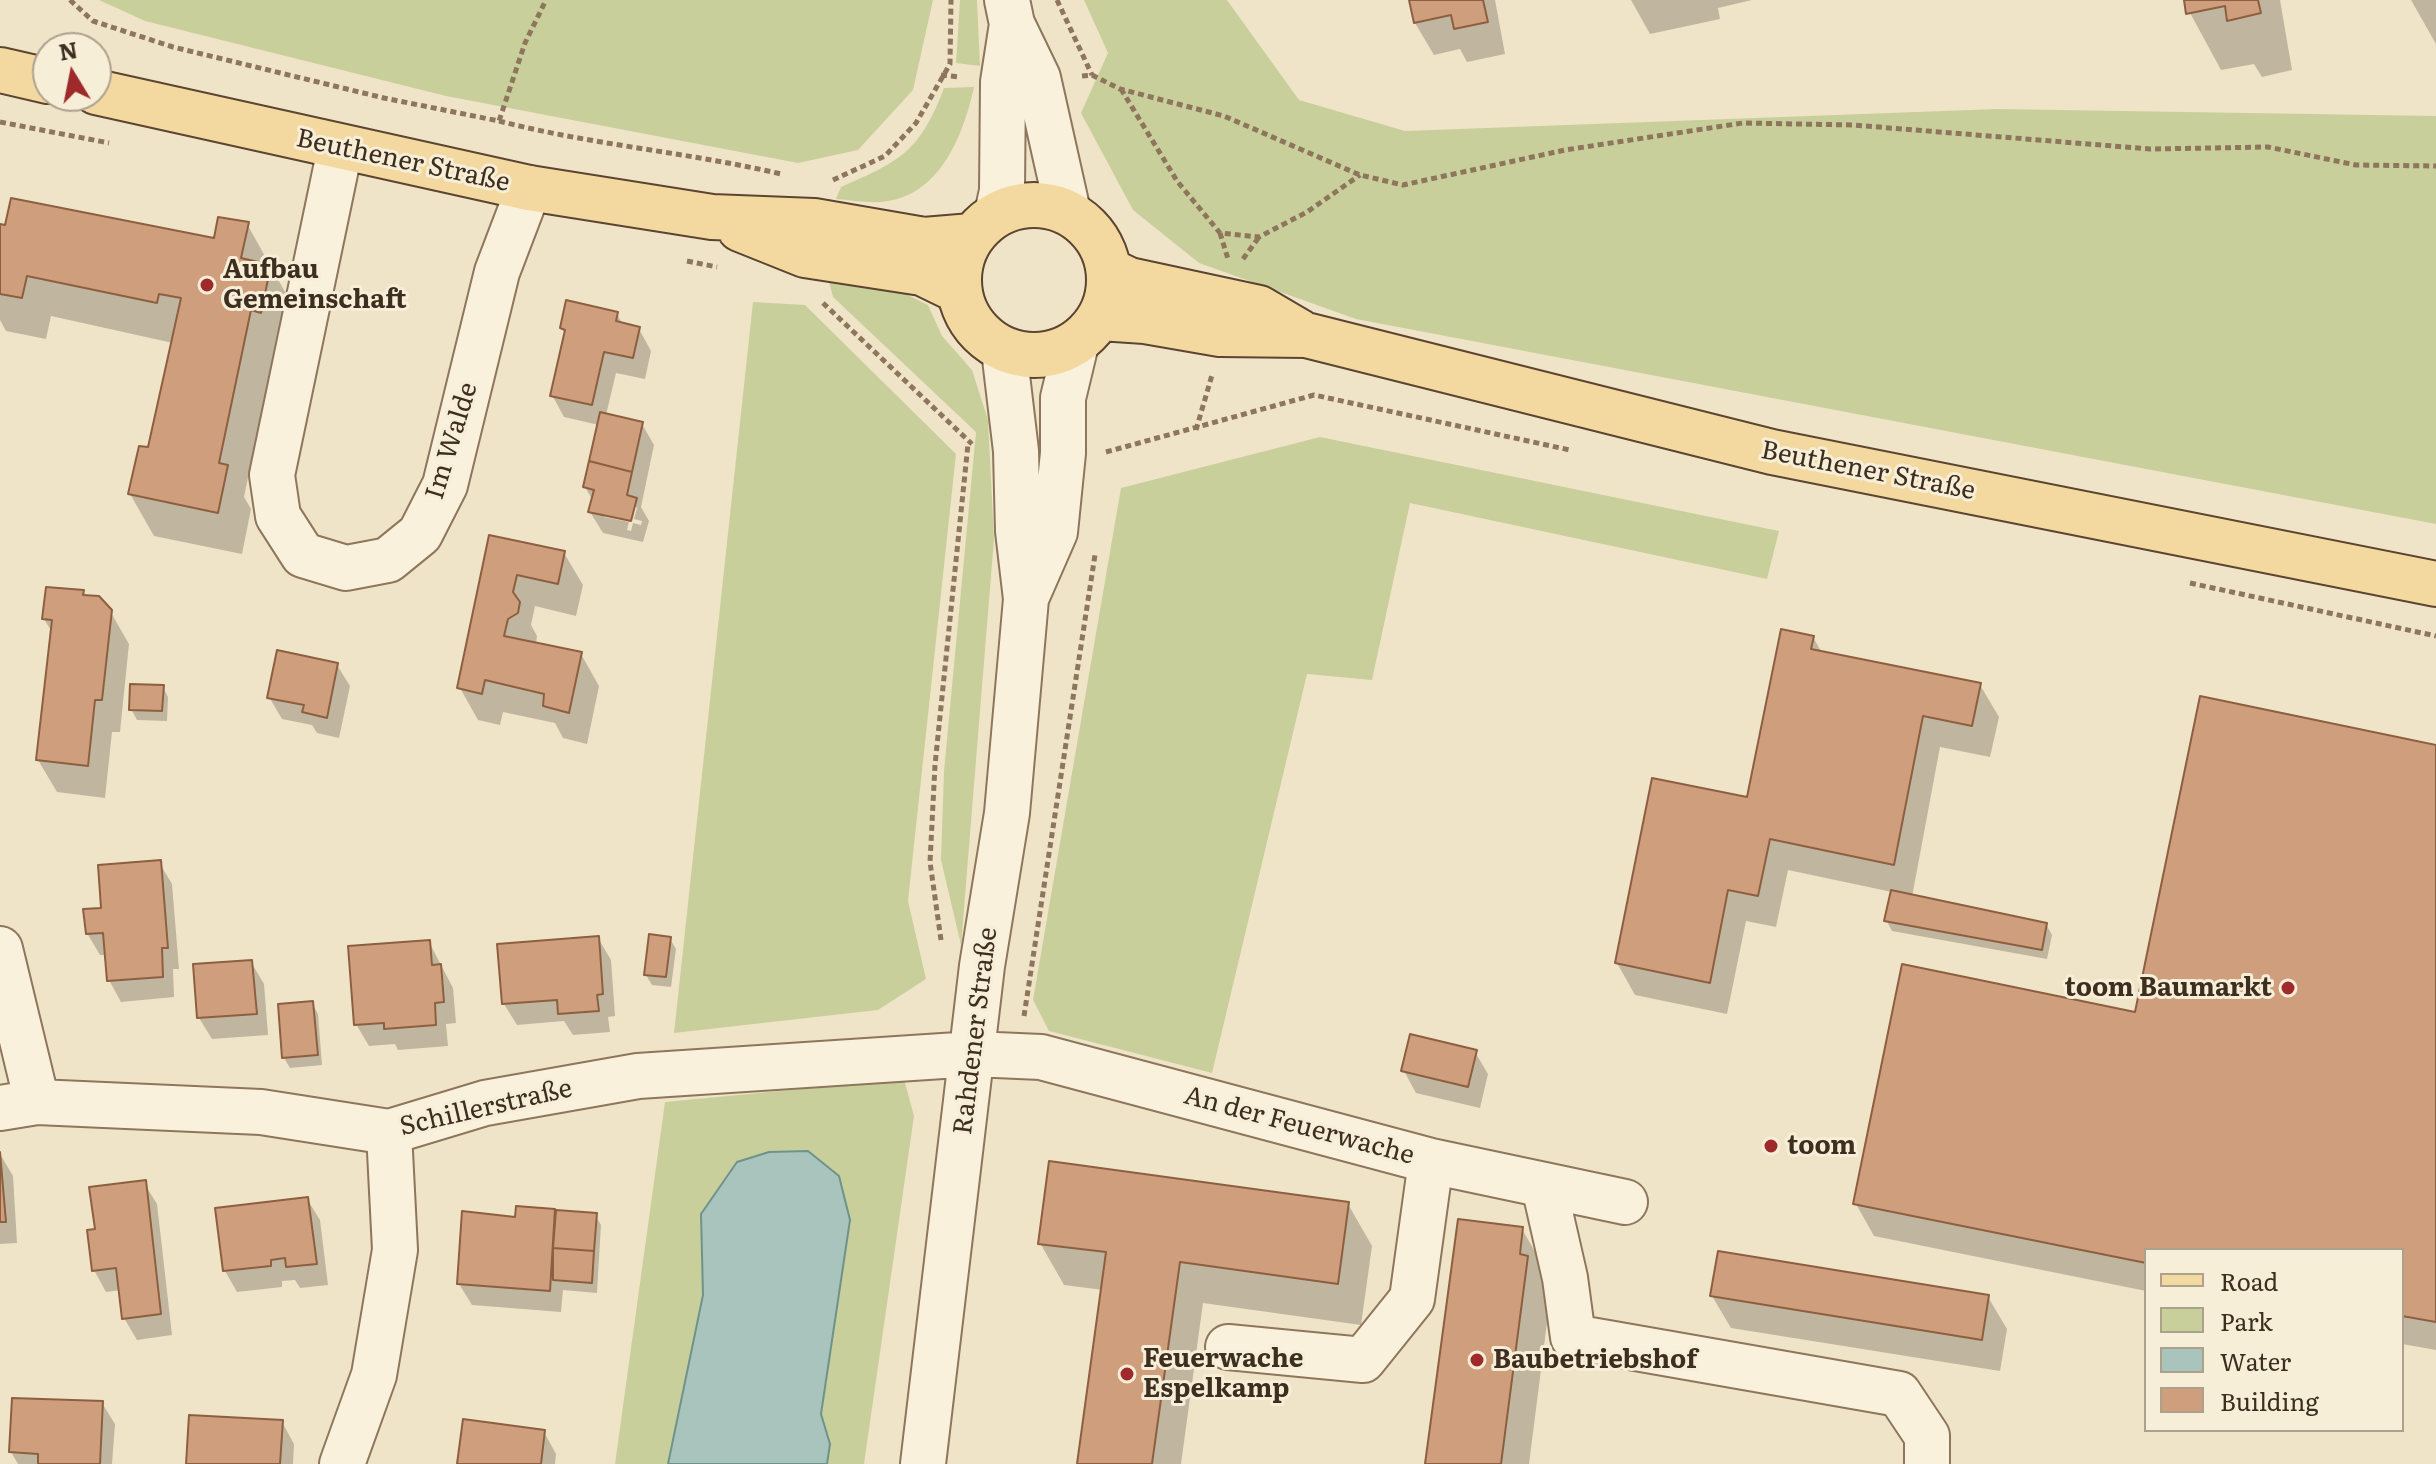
<!DOCTYPE html>
<html>
<head>
<meta charset="utf-8">
<style>
  body { margin:0 }
  #map { position:relative; width:2436px; height:1464px; overflow:hidden; background:#f0e4c8; font-family:Literata,serif }
  canvas { display:block }
  .legend { position:absolute; left:2144px; top:1248px; width:260px; height:184px; box-sizing:border-box; background:#f7eed8; border:2px solid #ada18e; margin:0; padding:10px 14px; list-style:none; font-size:24px; color:#3d2e20 }
  .legend li { display:flex; align-items:center; gap:16px; height:40px }
  .legend b { width:40px; border:2px solid #ada18e }
  .north { position:absolute; left:32px; top:32px; width:80px; height:80px; box-sizing:border-box; background:#f7eed8; border:2px solid #ada18e; border-radius:50%; rotate:350deg; font-size:22px; font-weight:700; line-height:32px; text-align:center; color:#3d2e20 }
  .north::after { content:''; display:block; margin:auto; width:28px; height:36px; background:#9e2a2b; clip-path:polygon(50% 0,100% 100%,50% 72%,0 100%) }
</style>
</head>
<body>
<div id="map">
<canvas width="2436" height="1464"></canvas>
<ul class="legend">
<li><b style="height:10px;background:#f3d9a0"></b>Road</li>
<li><b style="height:22px;background:#c9cf9b"></b>Park</li>
<li><b style="height:22px;background:#a9c4bc"></b>Water</li>
<li><b style="height:22px;background:#cf9f7d"></b>Building</li>
</ul>
<div class="north">N</div>
</div>
<script>
const c = document.querySelector('canvas').getContext('2d');
c.lineJoin = 'round';
function fill(path, color) { c.fillStyle = color; c.fill(path, 'evenodd'); }
function trace(path, color, width, dash) { c.strokeStyle = color; c.lineWidth = width; c.lineCap = dash ? 'butt' : 'round'; c.setLineDash(dash || []); c.stroke(path); }
function drawText(font, color, halo, rows, align = 'center') {
  c.font = font + ' Literata,serif'; c.lineWidth = 6; c.setLineDash([]); c.textBaseline = 'middle'; c.strokeStyle = halo; c.fillStyle = color; for (const [text, x, y, turn = 0] of rows) {
    c.save(); c.translate(x, y); c.rotate((+turn || 0) * Math.PI / 180); c.textAlign = isNaN(turn) ? turn : align; if (halo) c.strokeText(text, 0, 0); c.fillText(text, 0, 0); c.restore();
  }
}
const green = new Path2D(`
  M 99,0 L 933,0 L 913,90 L 858,150 L 798,163 L 446,96 L 145,21 Z
  M 960,0 L 977,0 L 980,66 L 956,63 Z
  M 1084,0 L 1227,0 L 1299,100 L 1405,131 L 1997,109 L 2436,116 L 2436,524 L 1356,319 L 1199,263 L 1133,210 L 1081,113 L 1108,53 Z
  M 974,87 C 963,137 939,198 880,202 C 866,203 850,200 836,199 L 841,187 C 901,161 920,151 944,88 Z
  M 828,278 L 888,285 L 928,305 L 942,336 L 972,370 L 988,420 L 994,539 L 961,945 L 941,860 L 944,771 L 976,432 L 833,297 Z
  M 753,302 L 805,305 L 956,454 L 908,901 L 926,979 L 878,1010 L 674,1033 Z
  M 1320,437 L 1779,531 L 1767,579 L 1410,503 L 1372,680 L 1307,674 L 1212,1073 L 1049,1031 L 1033,1000 L 1121,488 Z
  M 904,1079 L 914,1116 L 864,1464 L 827,1464 L 830,1444 L 821,1414 L 827,1379 L 702,1214 L 703,1295 L 668,1464 L 615,1464 L 665,1102 Z`);
const water = new Path2D(`
  M 808,1151 L 839,1176 L 850,1220 L 821,1414 L 830,1444 L 827,1464 L 668,1464 L 703,1295 L 701,1214 L 737,1162 L 769,1152 Z`);
const shadow = new Path2D(`
  M 1411,0 L 1495,0 L 1505,54 L 1467,62 L 1460,49 L 1434,55 L 1415,23 Z
  M 1631,0 L 1752,0 L 1718,8 L 1720,19 L 1650,34 Z
  M 2183,0 L 2280,0 L 2292,70 L 2262,77 L 2254,64 L 2221,70 Z
  M 2411,0 L 2436,0 L 2436,44 Z
  M 247,224 L 294,308 L 284,353 L 274,351 L 244,497 L 251,509 L 242,554 L 154,536 L 130,494 L 150,450 L 173,343 L 51,316 L 46,339 L 6,331 L 0,320 L 0,226 L 216,241 Z
  M 617,314 L 623,325 L 639,329 L 651,351 L 645,379 L 616,373 L 606,415 L 642,424 L 654,445 L 641,507 L 649,521 L 643,542 L 603,533 L 590,512 L 593,501 L 585,487 L 599,425 L 564,417 L 552,395 L 566,335 L 562,328 ZM 634,505 L 637,508 L 634,519 L 642,521 L 641,525 L 633,523 L 631,531 L 627,530 L 629,522 L 604,517 L 604,513 Z
  M 490,538 L 564,553 L 583,585 L 576,616 L 535,606 L 531,625 L 537,636 L 536,644 L 581,654 L 599,686 L 587,744 L 563,738 L 555,723 L 503,712 L 500,725 L 478,720 L 460,688 Z
  M 83,592 L 110,611 L 129,644 L 120,732 L 112,732 L 105,798 L 57,792 L 38,760 L 52,632 L 44,619 Z
  M 1813,637 L 1822,653 L 1980,685 L 1999,717 L 1990,757 L 1940,747 L 1912,897 L 2046,924 L 2052,935 L 2047,959 L 1892,931 L 1886,920 L 1892,892 L 1788,870 L 1776,927 L 1746,921 L 1727,1014 L 1635,995 L 1617,963 L 1748,799 Z
  M 337,665 L 350,686 L 339,738 L 317,733 L 312,725 L 282,719 L 269,697 Z
  M 163,687 L 168,697 L 167,721 L 137,720 L 131,709 Z
  M 2436,747 L 2436,1350 L 2402,1344 L 2402,1250 L 2146,1250 L 2146,1291 L 1874,1236 L 1856,1204 L 2137,1014 Z
  M 159,862 L 172,884 L 179,969 L 173,969 L 174,997 L 121,1002 L 109,980 L 107,955 L 100,955 L 87,933 L 103,910 Z
  M 598,938 L 611,960 L 615,1016 L 608,1017 L 610,1032 L 573,1035 L 564,1021 L 517,1025 L 504,1004 Z
  M 670,939 L 676,949 L 671,987 L 652,985 L 646,975 Z
  M 429,942 L 453,988 L 456,1023 L 446,1024 L 448,1046 L 398,1050 L 395,1044 L 369,1046 L 356,1024 Z
  M 251,962 L 264,984 L 268,1035 L 212,1039 L 199,1018 Z
  M 312,1003 L 318,1014 L 322,1065 L 290,1068 L 284,1058 Z
  M 1475,1052 L 1488,1074 L 1480,1108 L 1416,1093 L 1404,1071 Z
  M 0,1154 L 13,1176 L 17,1243 L 0,1244 Z
  M 144,1183 L 157,1204 L 172,1335 L 137,1340 L 124,1318 L 121,1290 L 106,1292 L 94,1270 L 97,1231 Z
  M 307,1199 L 320,1220 L 328,1285 L 300,1288 L 295,1280 L 282,1281 L 282,1287 L 237,1292 L 225,1271 Z
  M 1348,1204 L 1372,1246 L 1361,1325 L 1203,1303 L 1181,1464 L 1080,1464 L 1103,1290 L 1064,1285 L 1040,1243 Z
  M 554,1211 L 595,1215 L 601,1225 L 597,1293 L 563,1290 L 561,1312 L 472,1305 L 459,1284 L 517,1219 Z
  M 1460,1221 L 1522,1229 L 1546,1271 L 1544,1288 L 1550,1299 L 1529,1464 L 1425,1464 Z
  M 1712,1296 L 1988,1297 L 2007,1329 L 2000,1371 L 1731,1328 Z
  M 102,1403 L 115,1424 L 112,1464 L 18,1464 L 11,1452 Z
  M 282,1422 L 294,1444 L 293,1464 L 188,1464 Z
  M 544,1432 L 556,1454 L 555,1464 L 459,1464 Z`);
const building = new Path2D(`
  M 1409,0 L 1483,0 L 1488,22 L 1454,29 L 1451,15 L 1414,23 Z
  M 2184,0 L 2258,0 L 2261,13 L 2227,21 L 2225,6 L 2186,14 Z
  M 11,198 L 214,238 L 218,217 L 249,222 L 241,258 L 271,265 L 261,313 L 251,310 L 219,463 L 228,465 L 218,513 L 128,494 L 139,446 L 148,447 L 181,298 L 159,294 L 157,303 L 27,276 L 22,298 L 0,294 L 0,224 L 5,225 Z
  M 566,300 L 618,312 L 616,321 L 640,327 L 633,358 L 604,352 L 592,405 L 550,396 L 565,330 L 560,328 Z
  M 600,412 L 643,422 L 632,472 L 589,461 Z
  M 589,461 L 632,472 L 627,495 L 637,498 L 631,521 L 588,512 L 594,490 L 583,487 Z
  M 489,535 L 565,551 L 558,584 L 517,575 L 513,592 L 520,602 L 518,613 L 508,619 L 504,636 L 582,652 L 569,713 L 543,706 L 544,694 L 485,680 L 482,694 L 457,688 Z
  M 46,587 L 84,590 L 83,595 L 99,596 L 112,610 L 102,700 L 95,700 L 88,766 L 36,760 L 52,620 L 42,619 Z
  M 1781,629 L 1814,636 L 1811,649 L 1981,683 L 1972,726 L 1923,716 L 1894,865 L 1770,839 L 1758,896 L 1728,890 L 1710,983 L 1615,963 L 1652,778 L 1747,797 Z
  M 277,650 L 338,663 L 327,718 L 302,712 L 304,705 L 267,698 Z
  M 130,684 L 164,685 L 162,711 L 129,710 Z
  M 2200,696 L 2436,745 L 2436,1322 L 2402,1316 L 2402,1250 L 2146,1250 L 2146,1263 L 1853,1204 L 1902,964 L 2135,1012 Z
  M 161,860 L 168,948 L 162,948 L 163,977 L 107,981 L 103,933 L 86,934 L 83,909 L 101,908 L 98,865 Z
  M 1891,890 L 2047,923 L 2042,950 L 1884,921 Z
  M 649,934 L 671,937 L 666,977 L 644,975 Z
  M 599,936 L 603,994 L 597,995 L 599,1011 L 558,1014 L 557,1000 L 502,1004 L 497,944 Z
  M 430,940 L 432,965 L 441,964 L 444,1002 L 435,1003 L 436,1025 L 384,1029 L 384,1023 L 354,1025 L 348,946 Z
  M 252,960 L 257,1014 L 197,1018 L 193,964 Z
  M 313,1001 L 318,1055 L 282,1058 L 278,1004 Z
  M 1410,1034 L 1477,1050 L 1468,1087 L 1401,1071 Z
  M 0,1152 L 6,1222 L 0,1222 Z
  M 1049,1161 L 1349,1202 L 1338,1284 L 1180,1262 L 1152,1464 L 1077,1464 L 1106,1252 L 1038,1244 Z
  M 146,1180 L 161,1314 L 122,1319 L 116,1268 L 92,1271 L 87,1230 L 95,1229 L 89,1187 Z
  M 308,1197 L 317,1264 L 286,1267 L 285,1258 L 271,1260 L 271,1266 L 223,1271 L 215,1208 Z
  M 516,1206 L 555,1209 L 550,1291 L 457,1284 L 462,1211 L 515,1217 Z
  M 556,1210 L 597,1213 L 594,1251 L 553,1248 Z
  M 1458,1219 L 1523,1227 L 1520,1254 L 1528,1256 L 1501,1464 L 1425,1464 Z
  M 553,1248 L 594,1251 L 592,1283 L 553,1280 Z
  M 1718,1251 L 1989,1295 L 1982,1340 L 1710,1296 Z
  M 12,1398 L 103,1401 L 100,1464 L 38,1464 L 38,1454 L 9,1452 Z
  M 189,1415 L 283,1420 L 280,1464 L 186,1464 Z
  M 463,1419 L 545,1430 L 541,1464 L 457,1464 Z`);
const path = new Path2D(`
  M 70,0 L 93,21 L 173,47 L 384,98 L 499,121 L 525,43 L 546,0
  M 1057,0 L 1092,75
  M 941,75 L 960,77
  M 1082,76 L 1092,75 L 1120,89 L 1224,116 L 1360,175 L 1403,185 L 1565,150 L 1743,123 L 1853,125 L 2150,149 L 2268,147 L 2356,165 L 2436,166
  M 1121,89 L 1177,181 L 1220,233 L 1259,237 L 1307,212 L 1360,175
  M 499,121 C 592,145 687,152 781,174
  M 0,122 L 109,143
  M 833,180 L 885,156 L 916,123 L 950,64 L 951,0
  M 1220,233 L 1228,259
  M 1243,259 L 1259,237
  M 687,261 L 717,267
  M 823,303 L 972,444
  M 1196,430 L 1212,375
  M 1106,452 L 1314,395 L 1570,450
  M 2190,583 L 2436,636
  M 941,940 L 930,862 L 935,765 L 968,444
  M 1024,1016 L 1095,555`);
const minor = new Path2D(`
  M 1007,0 L 1012,24 L 1038,78 L 1068,212
  M 340,149 L 272,475 L 278,516 L 303,555 L 346,568 L 388,560 L 420,534 L 445,485 L 497,272 L 529,188
  M 997,214 L 1002,191 L 1003,82 L 1012,24
  M 1027,596 L 1055,532 L 1063,453 L 1063,398 L 1076,344
  M 0,949 L 37,1102
  M 0,1108 L 37,1102 L 261,1112 L 389,1132 L 485,1103 L 638,1076 L 973,1054 L 1041,1057 L 1431,1161 L 1625,1202
  M 1544,1186 L 1565,1278 L 1573,1337 L 1899,1394 L 1927,1436 L 1927,1464
  M 1228,1347 L 1363,1360 L 1412,1299 L 1431,1161
  M 342,1464 L 374,1375 L 395,1250 L 389,1132
  M 923,1464 L 982,966 L 1007,813 L 1026,599 L 1018,531 L 1016,451 L 1004,350`);
const major = new Path2D(`
  M 0,70 L 48,81
  M 96,92 L 529,188 L 712,217 L 814,221 L 924,240 L 972,236
  M959 280a75 75 0 1 1 150 0a75 75 0 1 1-150 0Z
  M 740,229 L 805,255 L 922,273 L 959,291
  M 1110,271 L 1129,280 L 1259,308 L 1300,332
  M 1100,318 L 1145,321 L 1220,334 L 1306,335 L 1772,452 L 2436,584`);
const markers = [
  [207,285,8,"#9e2a2b"],
  [2288,988,8,"#9e2a2b"],
  [1771,1146,8,"#9e2a2b"],
  [1477,1360,8,"#9e2a2b"],
  [1127,1374,8,"#9e2a2b"]
];
const streetNames = [
  ["Beuthener Straße",403,161,12],
  ["Im Walde",452,441,-73],
  ["Beuthener Straße",1868,471,11],
  ["Rahdener Straße",976,1031,-83],
  ["Schillerstraße",486,1108,-13],
  ["An der Feuerwache",1299,1126,15]
];
const poiNames = [
  ["Aufbau",223,270],
  ["Gemeinschaft",223,300],
  ["toom Baumarkt",2272,988,"right"],
  ["toom",1787,1146],
  ["Feuerwache",1143,1359],
  ["Espelkamp",1143,1389],
  ["Baubetriebshof",1493,1360]
];
fill(green, '#c9cf9b');
fill(water, '#a9c4bc');
trace(water, '#6f938a', 2);
fill(shadow, '#0003');
fill(building, '#cf9f7d');
trace(building, '#8d5f41', 2);
trace(minor, '#8d765c', 48);
trace(major, '#5b4430', 48);
trace(path, '#8d765c', 5, [6, 4]);
trace(minor, '#faf1dc', 44);
trace(major, '#f3d9a0', 44);
for (const [x, y, r, color] of markers) { const dot = new Path2D(); dot.arc(x, y, r, 0, 2 * Math.PI); c.fillStyle = color; c.fill(dot); trace(dot, '#f7eed8', 3); }
drawText('26px', '#3d2e20', '#f7eed8', streetNames);
drawText('bold 26px', '#3d2e20', '#f7eed8', poiNames, 'left');
</script>
</body>
</html>
